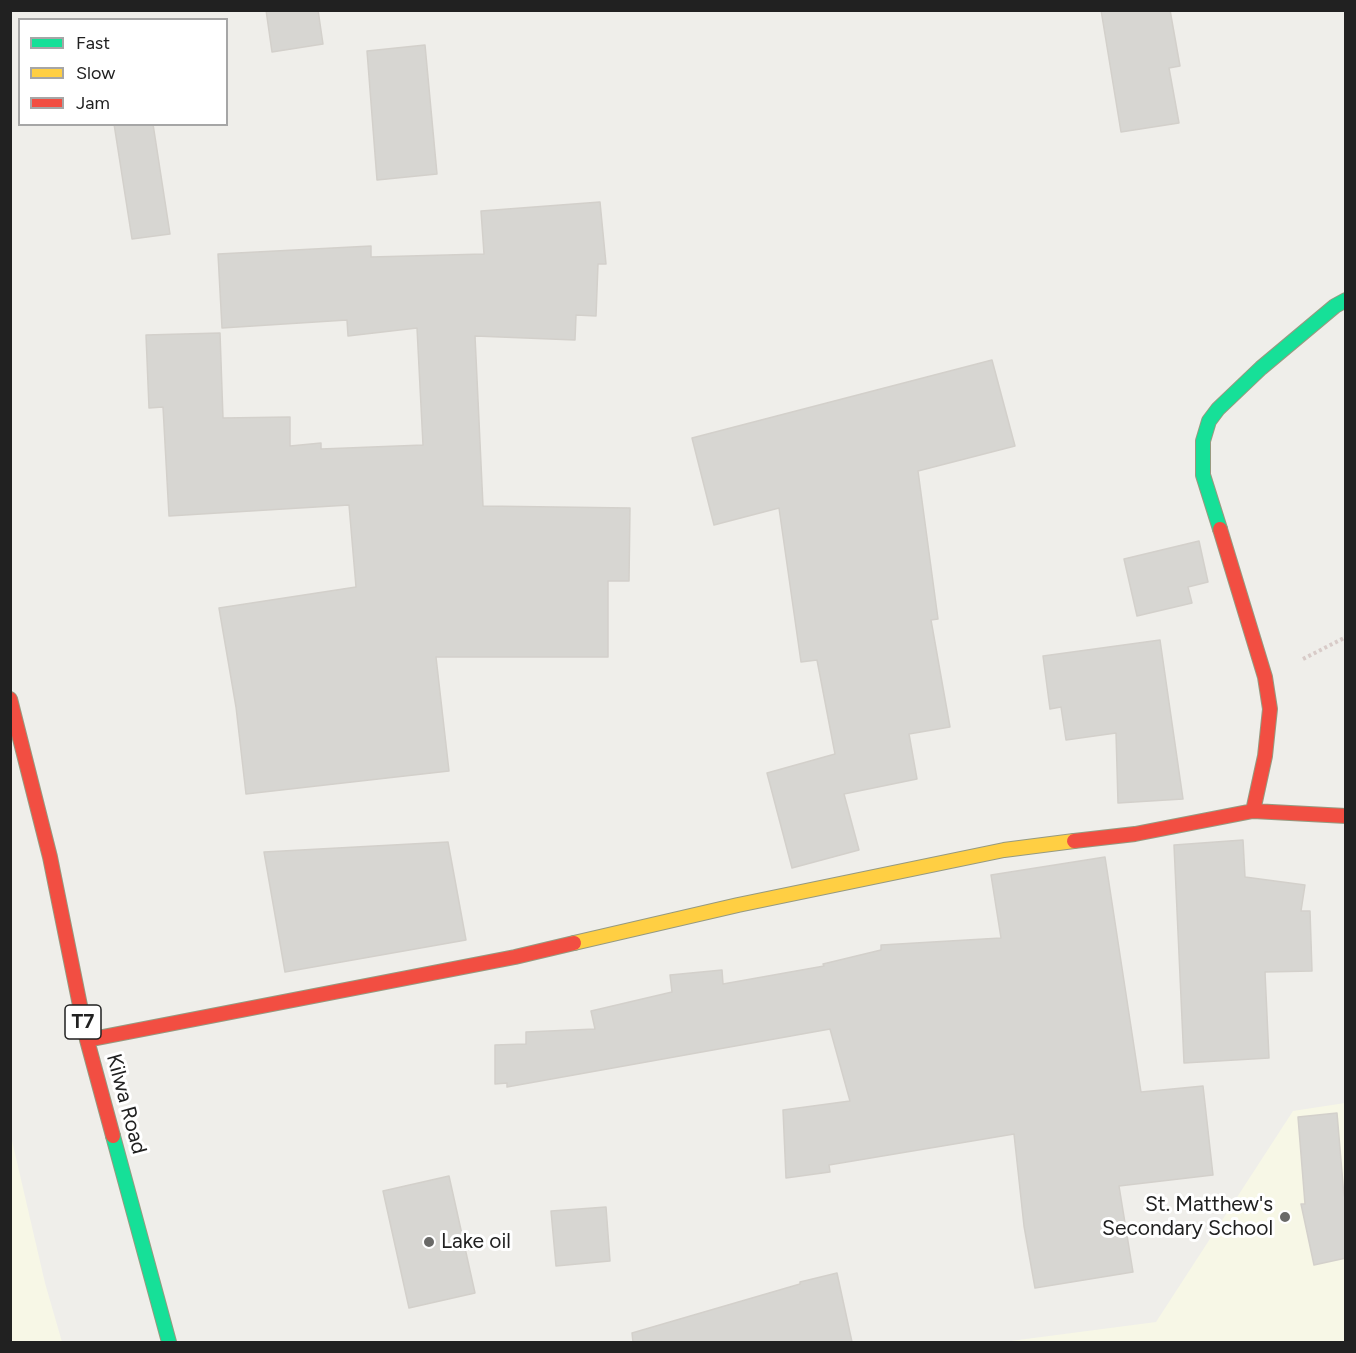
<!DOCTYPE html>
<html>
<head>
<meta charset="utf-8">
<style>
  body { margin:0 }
  #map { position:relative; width:1356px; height:1353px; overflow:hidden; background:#efeeea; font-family:Figtree,sans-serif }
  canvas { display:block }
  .frame { position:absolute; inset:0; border:12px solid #212121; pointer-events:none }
  .legend { position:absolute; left:18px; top:18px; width:210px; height:108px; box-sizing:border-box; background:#fff; border:2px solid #a6a6a6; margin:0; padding:8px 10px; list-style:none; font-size:18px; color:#212121 }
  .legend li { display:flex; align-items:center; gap:12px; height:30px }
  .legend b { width:30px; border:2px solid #a6a6a6 }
</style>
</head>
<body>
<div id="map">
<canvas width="1356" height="1353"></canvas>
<div class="frame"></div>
<ul class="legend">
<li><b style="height:8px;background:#16e098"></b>Fast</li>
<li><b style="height:8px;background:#ffcf43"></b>Slow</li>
<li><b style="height:8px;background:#f24e42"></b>Jam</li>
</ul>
</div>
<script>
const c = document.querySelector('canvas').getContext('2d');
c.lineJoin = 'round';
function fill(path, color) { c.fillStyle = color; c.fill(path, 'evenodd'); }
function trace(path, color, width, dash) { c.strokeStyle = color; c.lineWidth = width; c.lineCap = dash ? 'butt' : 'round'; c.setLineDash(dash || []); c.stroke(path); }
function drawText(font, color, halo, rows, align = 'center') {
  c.font = font + ' Figtree,sans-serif'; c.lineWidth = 6; c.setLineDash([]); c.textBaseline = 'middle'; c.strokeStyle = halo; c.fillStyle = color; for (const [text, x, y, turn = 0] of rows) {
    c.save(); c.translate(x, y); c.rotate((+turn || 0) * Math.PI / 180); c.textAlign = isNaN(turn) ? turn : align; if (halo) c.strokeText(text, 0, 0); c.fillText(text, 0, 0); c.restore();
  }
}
const education = new Path2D(`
  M 1345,1103 L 1345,1342 L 1003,1342 L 1156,1322 L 1293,1111 Z
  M 10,1132 L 45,1283 L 62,1342 L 11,1342 Z`);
const building = new Path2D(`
  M 266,10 L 318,10 L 323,44 L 272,52 Z
  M 1101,10 L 1170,10 L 1180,66 L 1169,68 L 1179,123 L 1121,132 Z
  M 425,45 L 437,174 L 377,180 L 367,51 Z
  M 114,124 L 153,124 L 170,234 L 132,239 Z
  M 600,202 L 606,264 L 598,264 L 596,316 L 576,315 L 575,340 L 475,336 L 483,506 L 630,508 L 629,581 L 608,581 L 608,657 L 436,657 L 449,771 L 246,794 L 236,707 L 219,608 L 356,587 L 349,505 L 169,516 L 163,407 L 149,408 L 146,335 L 220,333 L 223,418 L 290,417 L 290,446 L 321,443 L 321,449 L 423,445 L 417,328 L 348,336 L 347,320 L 222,328 L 218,254 L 371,246 L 371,257 L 484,254 L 481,211 Z
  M 992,360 L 1015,446 L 918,471 L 938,619 L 931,620 L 950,727 L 909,734 L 917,779 L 844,794 L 859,850 L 792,868 L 767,773 L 835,754 L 817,660 L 801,662 L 779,508 L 714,525 L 692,438 Z
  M 1199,541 L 1208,582 L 1188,587 L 1192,603 L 1137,616 L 1124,559 Z
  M 1160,640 L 1183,799 L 1118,803 L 1116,733 L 1066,740 L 1061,707 L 1050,709 L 1043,656 Z
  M 1243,840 L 1245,877 L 1305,885 L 1301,911 L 1310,911 L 1312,971 L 1265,972 L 1269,1058 L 1184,1063 L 1174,845 Z
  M 448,842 L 466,940 L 285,972 L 264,852 Z
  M 1105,857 L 1141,1092 L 1203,1086 L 1213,1175 L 1119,1186 L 1133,1272 L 1035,1288 L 1024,1226 L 1014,1134 L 829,1165 L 830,1172 L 786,1178 L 783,1110 L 850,1101 L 830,1029 L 507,1087 L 507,1083 L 495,1084 L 495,1045 L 526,1044 L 526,1032 L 595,1029 L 591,1011 L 672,992 L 670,975 L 722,970 L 723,984 L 824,966 L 823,964 L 881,950 L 881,945 L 1001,938 L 991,875 Z
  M 1337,1113 L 1344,1196 L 1346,1196 L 1346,1258 L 1314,1265 L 1301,1204 L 1305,1204 L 1298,1117 Z
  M 449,1176 L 475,1293 L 409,1308 L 383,1191 Z
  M 606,1207 L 610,1261 L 556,1266 L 551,1211 Z
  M 837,1273 L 852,1342 L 633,1342 L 632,1333 L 800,1284 L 800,1282 Z`);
const path = new Path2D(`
  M 1303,659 L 1346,637`);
const fast = new Path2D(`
  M 1220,529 L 1203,475 L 1203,441 L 1209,421 L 1218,409 L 1261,368 L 1335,306 L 1346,300
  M 113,1136 L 169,1342`);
const slow = new Path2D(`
  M 574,943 L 738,905 L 1004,850 L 1074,841`);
const jam = new Path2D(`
  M 1220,529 L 1265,677 L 1270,709 L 1265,756 L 1253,811
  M 10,699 L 50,857 L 87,1040 L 113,1136
  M 1074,841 L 1135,834 L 1253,811 L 1346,816
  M 87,1040 L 515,957 L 574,943`);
const markers = [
  [1285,1217,6,"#696967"],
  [429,1242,6,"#696967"]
];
const shields = [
  [83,1022,36]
];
const shieldNames = [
  ["T7",83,1022]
];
const streetNames = [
  ["Kilwa Road",126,1104,75]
];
const poiNames = [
  ["St. Matthew's",1273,1205],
  ["Secondary School",1273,1229],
  ["Lake oil",441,1242,"left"]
];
fill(education, '#f7f7e6');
fill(building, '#d7d6d2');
trace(building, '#d3d0cb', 1.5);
trace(fast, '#969a80', 16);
trace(slow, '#969a80', 16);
trace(jam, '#969a80', 16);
trace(path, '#d8cbc8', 4, [3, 3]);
trace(fast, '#16e098', 14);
trace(slow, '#ffcf43', 14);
trace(jam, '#f24e42', 14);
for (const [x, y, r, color] of markers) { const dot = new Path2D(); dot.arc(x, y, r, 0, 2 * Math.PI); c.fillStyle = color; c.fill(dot); trace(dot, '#fff', 2); }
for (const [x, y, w] of shields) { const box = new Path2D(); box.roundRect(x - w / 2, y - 17, w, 34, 4.5); c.fillStyle = '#fff'; c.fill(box); trace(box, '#212121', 1.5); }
drawText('bold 20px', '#212121', null, shieldNames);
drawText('21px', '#212121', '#fff', streetNames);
drawText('21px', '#212121', '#fff', poiNames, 'right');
</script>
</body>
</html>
